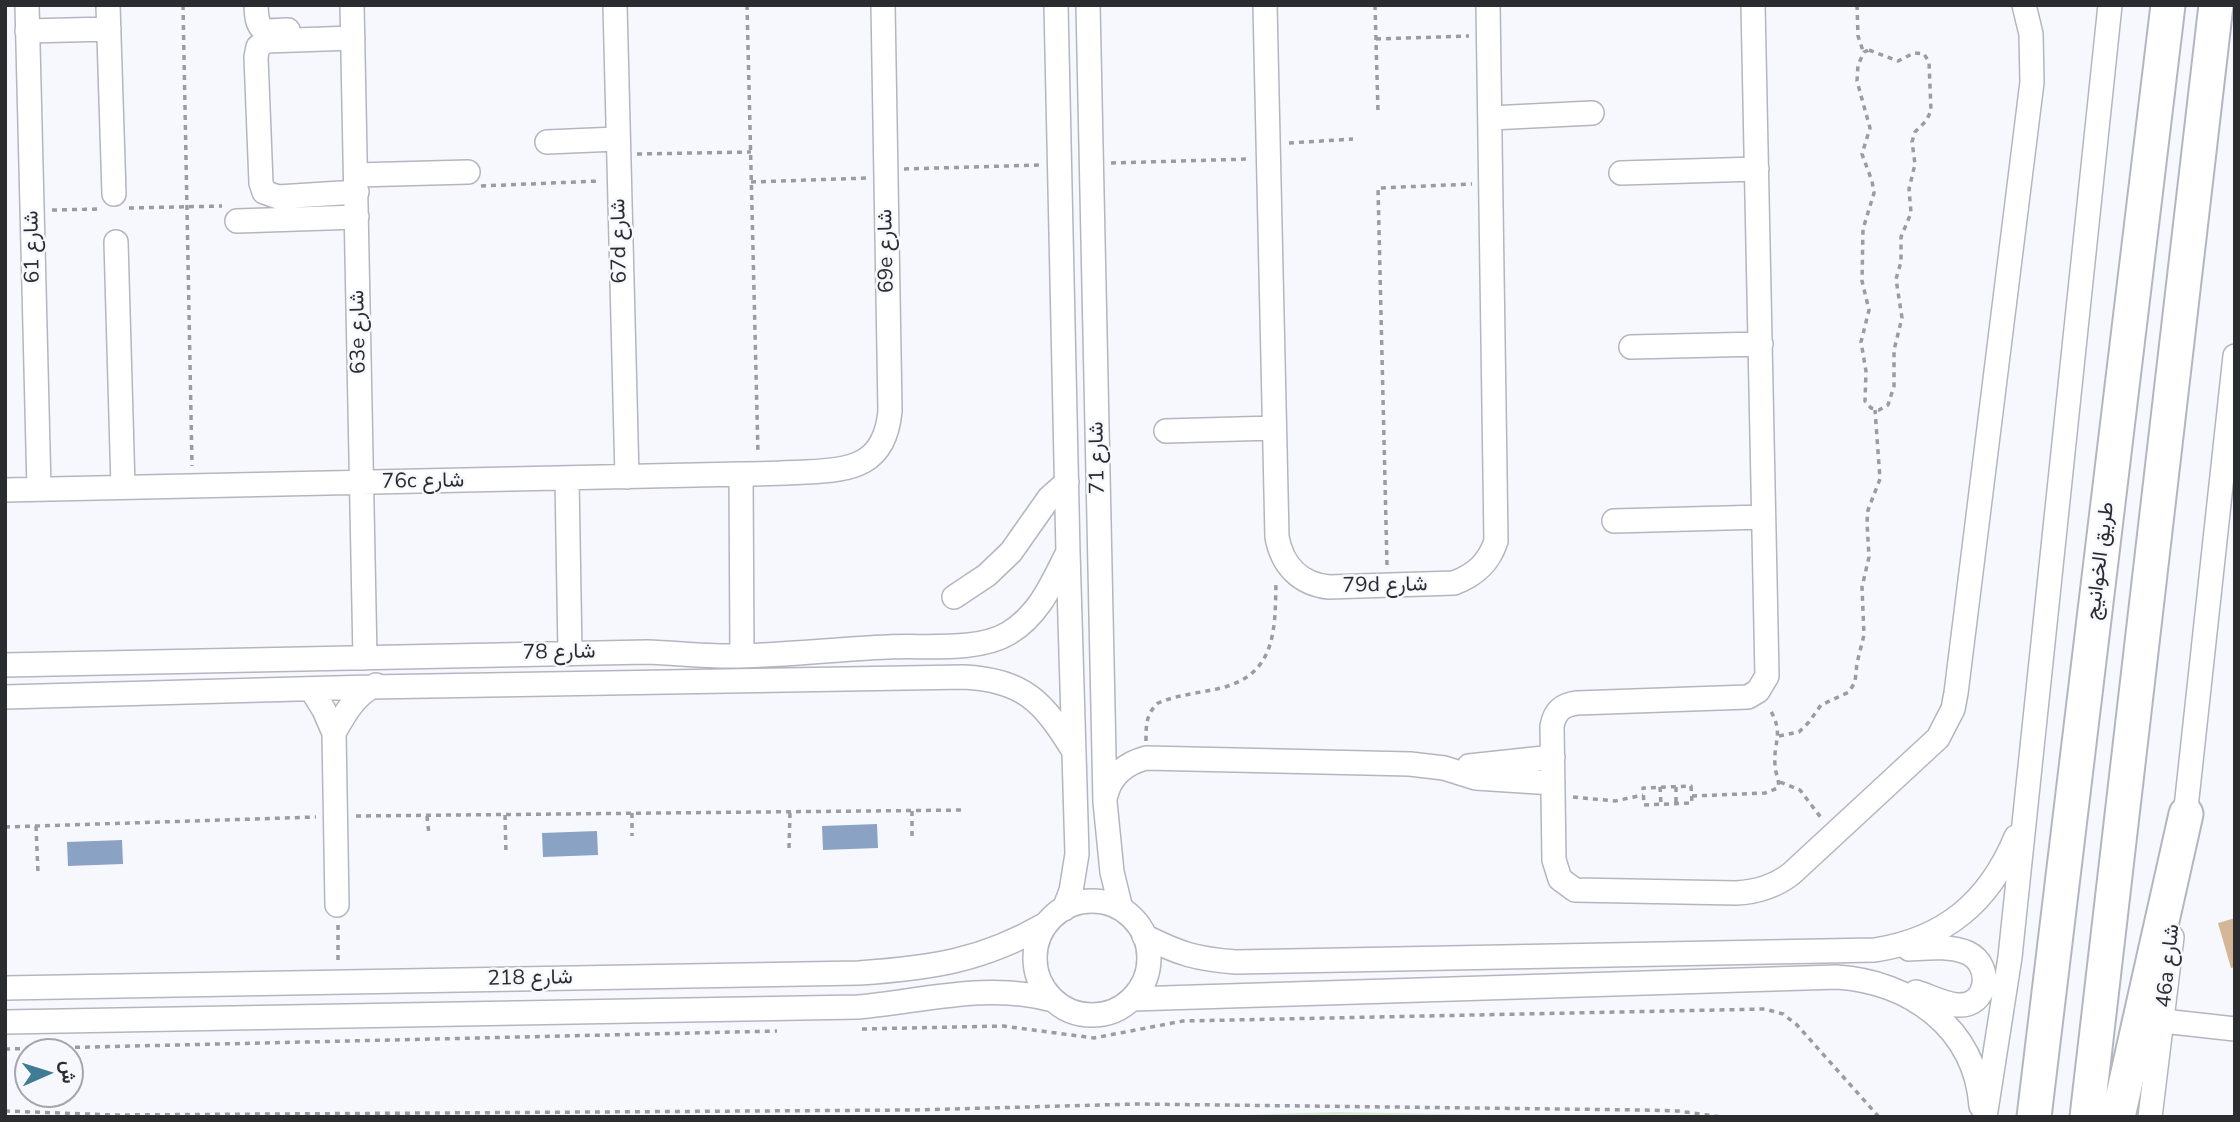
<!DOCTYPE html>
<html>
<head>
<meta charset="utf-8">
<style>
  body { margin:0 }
  #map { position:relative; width:2240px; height:1122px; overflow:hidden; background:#f7f8fe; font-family:"Nunito Sans",Vazirmatn,sans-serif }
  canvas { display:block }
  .frame { position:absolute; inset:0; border:7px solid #2b2c30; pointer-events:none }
  .north { position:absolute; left:14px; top:1038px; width:70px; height:70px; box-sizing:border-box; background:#f7f8fe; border:2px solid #a5a6ac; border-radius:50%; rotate:87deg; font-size:19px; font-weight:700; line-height:28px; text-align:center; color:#2b2c30 }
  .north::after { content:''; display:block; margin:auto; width:24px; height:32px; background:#407c94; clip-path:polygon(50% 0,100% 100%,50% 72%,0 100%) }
</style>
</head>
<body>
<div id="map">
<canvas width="2240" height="1122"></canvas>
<div class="frame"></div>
<div class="north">ش</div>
</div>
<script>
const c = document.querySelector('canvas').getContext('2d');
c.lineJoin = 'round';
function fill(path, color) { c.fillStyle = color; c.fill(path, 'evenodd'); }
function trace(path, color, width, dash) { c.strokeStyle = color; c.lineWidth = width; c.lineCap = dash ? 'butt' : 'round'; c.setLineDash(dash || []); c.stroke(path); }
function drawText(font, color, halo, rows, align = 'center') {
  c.font = font + ' "Nunito Sans",Vazirmatn,sans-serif'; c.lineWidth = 5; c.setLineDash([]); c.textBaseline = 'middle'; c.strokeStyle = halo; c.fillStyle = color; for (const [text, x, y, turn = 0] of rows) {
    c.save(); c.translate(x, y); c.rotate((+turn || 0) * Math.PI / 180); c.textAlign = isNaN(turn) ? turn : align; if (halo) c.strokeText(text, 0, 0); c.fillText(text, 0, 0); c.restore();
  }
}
const green = new Path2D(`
  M 1337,1112 L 1593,1117 L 1177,1117 Z`);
const water = new Path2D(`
  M 877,824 L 878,848 L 823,850 L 822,826 Z
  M 597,831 L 598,855 L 543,857 L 542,833 Z
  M 122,840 L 123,864 L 68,866 L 67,842 Z`);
const building = new Path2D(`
  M 2235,918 L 2235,967 L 2231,968 L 2218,923 Z`);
const path = new Path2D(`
  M 183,5 L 192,466
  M 747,5 L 758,454
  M 1375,5 L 1378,112
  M 1857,5 L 1858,36 L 1863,51
  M 1376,39 L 1469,36
  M 1869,50 L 1898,61 L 1914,53 L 1924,54 L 1929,62 L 1931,111 L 1926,121 L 1915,132 L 1912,142 L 1915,164 L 1909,189 L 1911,213 L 1901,237 L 1901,262 L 1896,279 L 1902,318 L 1894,350 L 1894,386 L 1888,405 L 1879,410 L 1871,408 L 1865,401 L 1866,371 L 1861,342 L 1869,310 L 1862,281 L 1863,229 L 1874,193 L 1872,181 L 1862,154 L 1870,128 L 1857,81 L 1858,65 L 1864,52 Z
  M 1289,143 L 1353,139
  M 637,154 L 751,152
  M 1111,163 L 1250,159
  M 904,169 L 1040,165
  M 751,182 L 868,178
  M 481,186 L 599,181
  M 129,208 L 222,206
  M 52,210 L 100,209
  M 1387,565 L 1378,188 L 1472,184
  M 1779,736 L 1799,732 L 1809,722 L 1821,705 L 1849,692 L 1855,682 L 1857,663 L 1864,635 L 1862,587 L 1869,557 L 1867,522 L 1868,510 L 1880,479 L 1875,410
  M 1146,741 C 1146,725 1146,714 1158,703 C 1177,695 1198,693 1217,689 C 1277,676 1275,630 1276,581
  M 1780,782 L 1800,790 L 1822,819
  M 1691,786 L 1692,803 L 1644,805 L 1643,788 Z
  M 1660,787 L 1661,805
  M 1676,787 L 1676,804
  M 1692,796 L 1765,793 L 1778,788 C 1780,779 1775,774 1775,765 C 1773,741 1785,734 1769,708
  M 1573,797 L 1615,801 L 1643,795
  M 912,811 L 912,840
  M 632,813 L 632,836
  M 505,815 L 506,854
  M 356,816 L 966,810
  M 427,816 L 429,835
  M 36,826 L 38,873
  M 5,827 L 316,817
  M 789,848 L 790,812
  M 338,925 L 338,963
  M 862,1029 L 1003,1026 L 1094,1038 L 1183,1021 L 1765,1009 L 1783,1014 L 1797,1025 L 1879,1117
  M 5,1049 L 777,1031
  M 5,1111 L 114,1115 L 914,1110 L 1137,1104 L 1643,1110 L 1678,1111 L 1722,1117`);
const minor = new Path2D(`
  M 27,5 L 39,489
  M 108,5 L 114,194
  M 256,5 C 257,34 263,31 288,30
  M 352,5 L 365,658
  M 615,5 L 627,477
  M 1056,5 L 1068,552 L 1077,854 L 1071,891 L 1064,909
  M 1088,5 L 1105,802 L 1112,872 L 1121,909
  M 1265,5 L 1277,537 C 1282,565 1300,584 1329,587 L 1454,583 C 1475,575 1489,563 1496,541 L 1488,5
  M 1753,5 L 1767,676 L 1758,691 L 1748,697 L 1577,703 C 1562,705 1555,711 1552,726 L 1554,860 L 1560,879 L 1575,890 L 1736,893 C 1757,892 1774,887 1791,874 L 1938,738 L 1953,709 L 1956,693 L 2032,82 L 2031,34 L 2024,5
  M 27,31 L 109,29
  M 353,38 L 266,41 L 258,47 L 256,57 L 261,183 L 264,192 L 278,197 L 357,192
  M 1491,118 L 1592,113
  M 547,142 L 617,139
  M 1621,173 L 1757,169
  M 356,175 L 468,172
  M 237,221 L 357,217
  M 116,242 L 123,487
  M 1631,347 L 1761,344
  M 1166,431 L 1274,428
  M 741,474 L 742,656
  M 567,479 L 570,653
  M 5,490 L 741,474 C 763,474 785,473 806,472 C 853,470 885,465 890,411 L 883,5
  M 1614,521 L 1763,517
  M 954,597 L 987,575 L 1011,552 L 1049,498 L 1067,482
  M 5,665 L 647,652 C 678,653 708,657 738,656 C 788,655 838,649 888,647 C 924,645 978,652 1009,633 C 1040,614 1052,583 1068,552
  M 311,689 L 324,710 L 334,733 L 337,905
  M 5,697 L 370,687 L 964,677 C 1023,680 1043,701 1073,750
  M 334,733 C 344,715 356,693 376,685
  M 1469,766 L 1553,757
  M 1106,795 C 1111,775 1127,763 1146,758 L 1410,764 L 1444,768 L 1476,778 L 1553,783
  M 2184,826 L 2235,356
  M1035 958a57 57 0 1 1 114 0a57 57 0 1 1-114 0Z
  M 1144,936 C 1180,954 1196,959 1236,962 L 1875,950 C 1945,939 1989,902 2016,837
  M 1909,949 C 1927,948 1950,945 1968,953 C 1993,965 1989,1007 1957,1005 C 1944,1004 1929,996 1916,992
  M 5,988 L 859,973 C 931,968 982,961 1046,924
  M 1132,999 L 1837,977 C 1910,982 1975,1027 1981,1106
  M 2163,1021 L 2235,1029
  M 5,1022 L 858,1007 C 923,1001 988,982 1053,1000
  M 1985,1117 L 2010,957 L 2110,5
  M 2150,1117 L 2172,937`);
const highway = new Path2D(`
  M 2034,1117 L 2168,5
  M 2087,1117 L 2216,5
  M 2118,1117 L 2186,814`);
const streetNames = [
  ["67d شارع",620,241,-91],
  ["شارع 61",33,247,-91],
  ["69e شارع",887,251,-91],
  ["63e شارع",359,332,-91],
  ["شارع 71",1098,458,-91],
  ["76c شارع",423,482,-1],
  ["طريق الخوانيج",2101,561,-83],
  ["79d شارع",1385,586,-1],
  ["شارع 78",559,653,-1],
  ["46a شارع",2169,966,-84],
  ["شارع 218",530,979,-1]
];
fill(green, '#d7edd6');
fill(water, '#8aa2c4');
fill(building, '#d5b696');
trace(minor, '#b4b6bf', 26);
trace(highway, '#b4b6bf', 37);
trace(path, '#9b9ca1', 3.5, [5, 5]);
trace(minor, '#fff', 23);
trace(highway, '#fff', 33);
drawText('21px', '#2b2c30', '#f7f8fe', streetNames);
</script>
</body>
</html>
